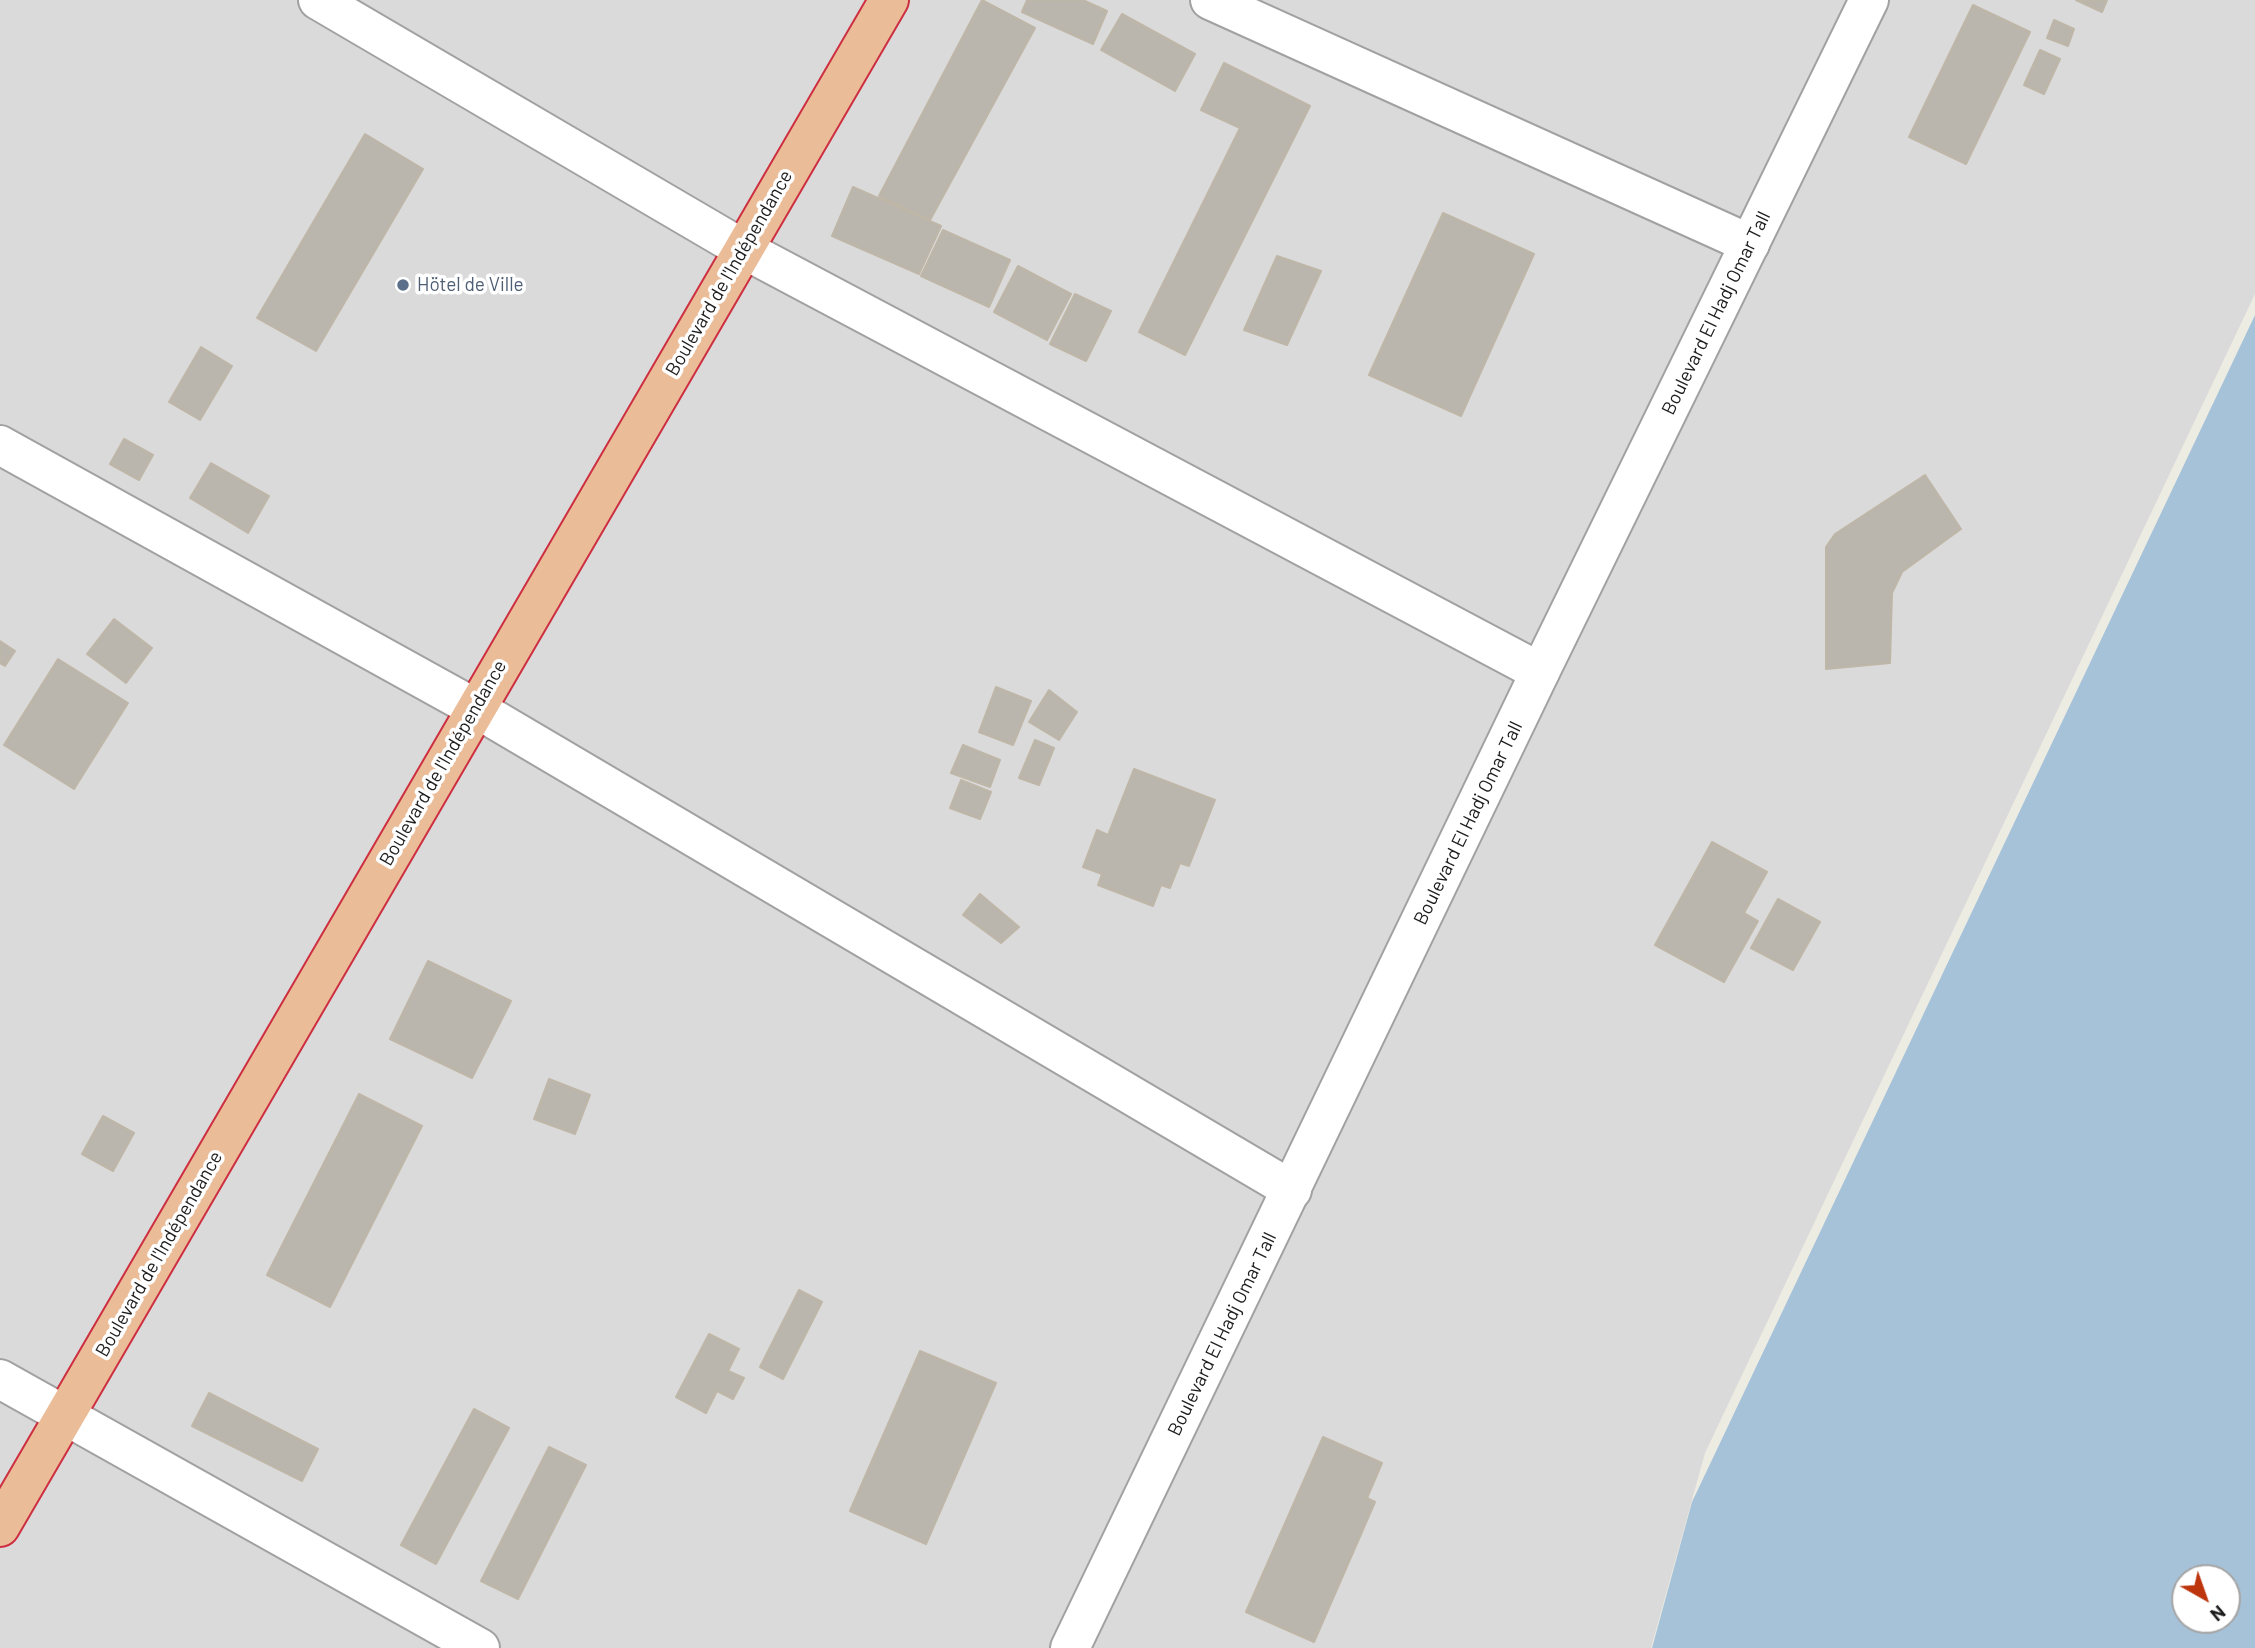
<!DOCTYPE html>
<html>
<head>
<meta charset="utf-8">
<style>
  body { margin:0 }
  #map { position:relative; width:2255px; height:1648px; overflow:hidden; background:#edece3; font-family:Barlow,sans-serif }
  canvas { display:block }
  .north { position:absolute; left:2171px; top:1564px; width:70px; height:70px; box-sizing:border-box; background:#fff; border:2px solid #a5a5a5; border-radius:50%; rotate:140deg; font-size:19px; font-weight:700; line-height:28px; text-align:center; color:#1d1d1d }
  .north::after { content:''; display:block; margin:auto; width:24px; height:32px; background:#bd350d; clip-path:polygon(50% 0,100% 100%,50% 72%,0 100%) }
</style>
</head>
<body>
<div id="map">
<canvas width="2255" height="1648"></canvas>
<div class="north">N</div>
</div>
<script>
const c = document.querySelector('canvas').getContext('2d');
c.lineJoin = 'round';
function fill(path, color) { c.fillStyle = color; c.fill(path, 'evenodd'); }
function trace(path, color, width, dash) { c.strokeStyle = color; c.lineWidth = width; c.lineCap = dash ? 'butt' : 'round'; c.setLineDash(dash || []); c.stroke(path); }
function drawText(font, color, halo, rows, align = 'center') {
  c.font = font + ' Barlow,sans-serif'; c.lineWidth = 7; c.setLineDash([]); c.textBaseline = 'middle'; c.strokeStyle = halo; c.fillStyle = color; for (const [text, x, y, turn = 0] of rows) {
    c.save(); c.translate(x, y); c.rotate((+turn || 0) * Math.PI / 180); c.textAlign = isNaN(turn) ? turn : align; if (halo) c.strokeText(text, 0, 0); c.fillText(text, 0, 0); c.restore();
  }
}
const residential = new Path2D(`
  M 0,0 L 2255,0 L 2255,294 L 1705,1453 L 1651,1648 L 0,1648 Z`);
const water = new Path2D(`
  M 2255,315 L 2255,1648 L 1652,1648 L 1692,1502 ZM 2185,1578 L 2227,1578 L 2227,1620 L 2185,1620 Z`);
const building = new Path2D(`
  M 982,0 L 1035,28 L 930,220 L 879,196 Z
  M 1027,0 L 1083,0 L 1107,11 L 1093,44 L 1022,12 Z
  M 2076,0 L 2107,0 L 2102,12 Z
  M 1973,5 L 2030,32 L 1966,164 L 1909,137 Z
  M 1122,14 L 1195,54 L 1175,91 L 1101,50 Z
  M 2054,20 L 2074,29 L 2068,46 L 2047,38 Z
  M 2040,50 L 2060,59 L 2044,94 L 2024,85 Z
  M 1224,63 L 1310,106 L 1185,355 L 1139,332 L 1240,128 L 1201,110 Z
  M 365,134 L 423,169 L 316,351 L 257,318 Z
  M 853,187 L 941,226 L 919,274 L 832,236 Z
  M 1443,213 L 1534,254 L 1461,416 L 1369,375 Z
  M 943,230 L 1010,260 L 989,307 L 921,276 Z
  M 1277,256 L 1321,271 L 1287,345 L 1244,330 Z
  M 1018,266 L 1071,294 L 1047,340 L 994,312 Z
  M 1075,294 L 1111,311 L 1086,361 L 1050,344 Z
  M 201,347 L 232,366 L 200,420 L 169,402 Z
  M 124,439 L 153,455 L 139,480 L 110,464 Z
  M 211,463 L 269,496 L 248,533 L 190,498 Z
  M 1925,475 L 1961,529 L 1902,572 L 1892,593 L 1890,663 L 1826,669 L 1826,547 L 1835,534 Z
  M 114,619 L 152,648 L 126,683 L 87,654 Z
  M 0,641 L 15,651 L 5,666 L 0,663 Z
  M 58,659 L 128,703 L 74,789 L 4,745 Z
  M 996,687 L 1031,701 L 1013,745 L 979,732 Z
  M 1049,690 L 1077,712 L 1059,740 L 1029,722 Z
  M 1035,740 L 1054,748 L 1039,785 L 1019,778 Z
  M 963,745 L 1000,760 L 990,787 L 951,773 Z
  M 1134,769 L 1215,800 L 1189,866 L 1180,863 L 1170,888 L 1161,885 L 1153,906 L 1098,885 L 1102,874 L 1083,867 L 1097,830 L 1108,835 Z
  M 961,780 L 991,792 L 980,819 L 950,808 Z
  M 1712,842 L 1767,872 L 1744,913 L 1758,921 L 1724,982 L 1655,945 Z
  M 980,894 L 1019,927 L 1001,943 L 963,915 Z
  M 1778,899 L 1820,922 L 1793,970 L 1751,948 Z
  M 428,961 L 511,1001 L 472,1078 L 390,1039 Z
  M 549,1079 L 590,1095 L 575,1134 L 534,1119 Z
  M 359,1094 L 422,1126 L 330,1307 L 267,1275 Z
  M 103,1116 L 134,1133 L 113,1171 L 82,1154 Z
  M 799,1290 L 822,1302 L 783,1379 L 760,1367 Z
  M 709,1334 L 739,1349 L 728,1371 L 744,1378 L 733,1399 L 717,1391 L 706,1413 L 676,1397 Z
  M 920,1351 L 996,1383 L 926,1544 L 850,1511 Z
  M 209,1393 L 318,1449 L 302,1481 L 192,1426 Z
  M 474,1409 L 509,1428 L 436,1564 L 401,1545 Z
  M 1323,1437 L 1382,1463 L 1367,1498 L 1375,1502 L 1314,1642 L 1246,1612 Z
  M 549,1447 L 586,1465 L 518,1599 L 481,1581 Z`);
const minor = new Path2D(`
  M 1210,0 L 1750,244
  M 743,249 L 1540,672
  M 0,445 L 475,708 L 1292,1190
  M 0,1379 L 480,1648`);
const tertiary = new Path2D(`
  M 318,0 L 743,249
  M 1070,1648 L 1540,672 L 1869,0`);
const trunk = new Path2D(`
  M 0,1527 L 889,0`);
const markers = [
  [403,285,7,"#5c6f8a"]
];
const streetNames = [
  ["Boulevard de l'Indépendance",729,273,-60],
  ["Boulevard El Hadj Omar Tall",1716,313,-64],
  ["Boulevard de l'Indépendance",443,763,-60],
  ["Boulevard El Hadj Omar Tall",1468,823,-64],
  ["Boulevard de l'Indépendance",159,1254,-60],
  ["Boulevard El Hadj Omar Tall",1222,1334,-64]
];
const serviceNames = [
  ["Hötel de Ville",417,285]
];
fill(residential, '#dbdada');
fill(water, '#a6c2d9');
fill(building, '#bab5ad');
trace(building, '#beb6a7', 2);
trace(minor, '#a1a1a1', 42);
trace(tertiary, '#a1a1a1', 42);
trace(trunk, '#cd2f41', 42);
trace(minor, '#fff', 38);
trace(tertiary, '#fff', 38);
trace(trunk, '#ebbc98', 38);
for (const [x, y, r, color] of markers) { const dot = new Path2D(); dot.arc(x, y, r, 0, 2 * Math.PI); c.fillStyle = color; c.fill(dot); trace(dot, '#fff', 2.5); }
drawText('19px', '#1d1d1d', '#fff', streetNames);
drawText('19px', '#4e5e75', '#fff', serviceNames, 'left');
</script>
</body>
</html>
